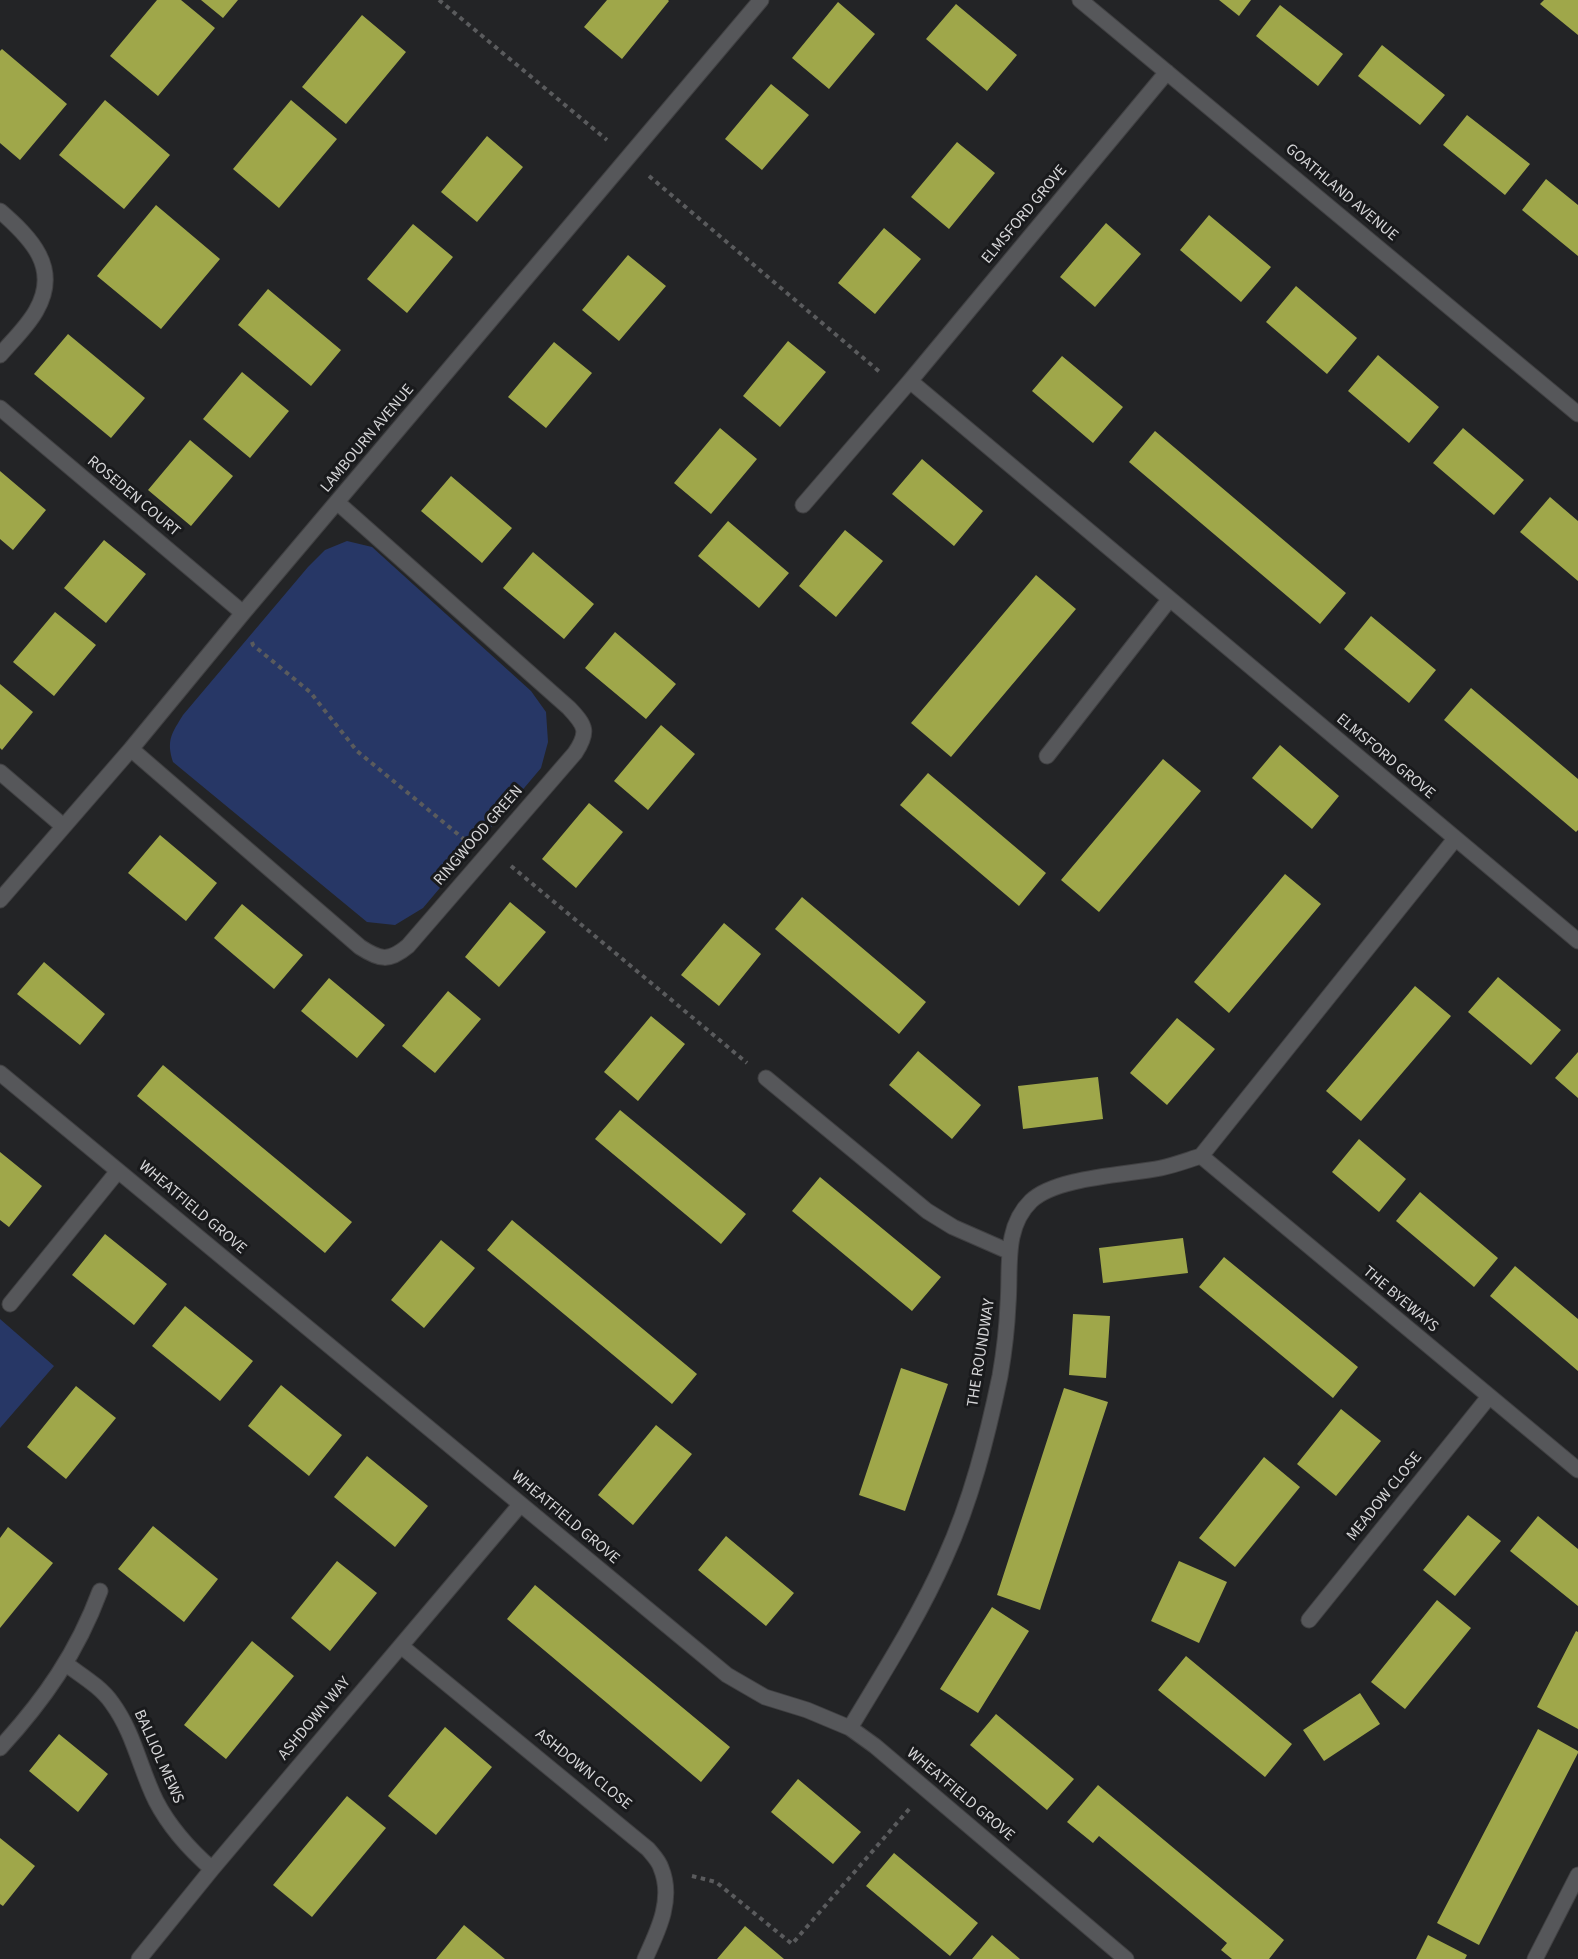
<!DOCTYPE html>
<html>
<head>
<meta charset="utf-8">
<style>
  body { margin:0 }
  canvas { display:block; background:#232426 }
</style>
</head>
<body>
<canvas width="1578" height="1959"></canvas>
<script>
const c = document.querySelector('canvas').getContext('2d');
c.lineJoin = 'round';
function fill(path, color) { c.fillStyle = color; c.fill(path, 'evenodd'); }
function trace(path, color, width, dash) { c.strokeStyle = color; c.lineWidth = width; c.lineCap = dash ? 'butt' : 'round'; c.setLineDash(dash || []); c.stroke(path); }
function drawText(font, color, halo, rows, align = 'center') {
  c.font = font + ' "Source Sans 3",sans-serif'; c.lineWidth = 6; c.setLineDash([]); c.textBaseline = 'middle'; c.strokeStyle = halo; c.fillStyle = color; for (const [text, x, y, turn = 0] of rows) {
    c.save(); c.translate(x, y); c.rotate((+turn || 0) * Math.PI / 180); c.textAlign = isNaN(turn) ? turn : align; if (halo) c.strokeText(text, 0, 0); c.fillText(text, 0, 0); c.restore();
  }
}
const green = new Path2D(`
  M 347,541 L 372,547 L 531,691 L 546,712 L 548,742 L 541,768 L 423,908 L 395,925 L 367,922 L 173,762 C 166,740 172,733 183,715 L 308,567 L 325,550 Z
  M 0,1319 L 54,1366 L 0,1428 Z`);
const building = new Path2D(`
  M 157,0 L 181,0 L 215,28 L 158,96 L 110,56 Z
  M 201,0 L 238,0 L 223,18 Z
  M 607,0 L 668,0 L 669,1 L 622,59 L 584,27 Z
  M 1219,0 L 1251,0 L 1239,16 Z
  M 1544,0 L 1578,0 L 1578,35 L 1540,4 Z
  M 838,2 L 875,34 L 829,89 L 792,58 Z
  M 956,4 L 1017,55 L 987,91 L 926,39 Z
  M 1280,5 L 1343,54 L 1318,86 L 1256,36 Z
  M 362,15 L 406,52 L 346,124 L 302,87 Z
  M 1382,45 L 1445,95 L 1420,125 L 1358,76 Z
  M 2,49 L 67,104 L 20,160 L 0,143 L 0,51 Z
  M 771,84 L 809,115 L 762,170 L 725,139 Z
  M 105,100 L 170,155 L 124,209 L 59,155 Z
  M 291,100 L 337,139 L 279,208 L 233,169 Z
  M 1467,115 L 1530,164 L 1505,195 L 1443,145 Z
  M 487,136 L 523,167 L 477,222 L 441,192 Z
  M 957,142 L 995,173 L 949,229 L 911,197 Z
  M 1546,179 L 1578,205 L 1578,256 L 1522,210 Z
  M 156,205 L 220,259 L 161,329 L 97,276 Z
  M 1209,215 L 1271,267 L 1241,302 L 1180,250 Z
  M 1106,223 L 1141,254 L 1095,307 L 1060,277 Z
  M 413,224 L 453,257 L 407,313 L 367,279 Z
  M 884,228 L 921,259 L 875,314 L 838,283 Z
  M 628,255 L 666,286 L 619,341 L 582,310 Z
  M 1296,286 L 1357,338 L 1327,374 L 1266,322 Z
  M 268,289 L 341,350 L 311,386 L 238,325 Z
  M 68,334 L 145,398 L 111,438 L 34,374 Z
  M 788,341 L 826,372 L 780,427 L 743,396 Z
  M 554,342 L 592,373 L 546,428 L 508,397 Z
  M 1378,355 L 1439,407 L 1409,443 L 1348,391 Z
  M 1062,356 L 1123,407 L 1093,443 L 1032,391 Z
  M 242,372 L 289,411 L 250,458 L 203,419 Z
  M 720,428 L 757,459 L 711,514 L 674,483 Z
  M 1463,428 L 1524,480 L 1494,515 L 1433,463 Z
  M 1155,431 L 1346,593 L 1320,624 L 1129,462 Z
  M 190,440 L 233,476 L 191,526 L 148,490 Z
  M 922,459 L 983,511 L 954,546 L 892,494 Z
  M 0,471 L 46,510 L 13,550 L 0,539 Z
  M 451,476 L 512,528 L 482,563 L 421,511 Z
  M 1550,497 L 1578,521 L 1578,581 L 1520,532 Z
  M 728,521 L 789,573 L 759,608 L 698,556 Z
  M 845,530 L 883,561 L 836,617 L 799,586 Z
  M 104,540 L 146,574 L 106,623 L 64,588 Z
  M 533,552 L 594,604 L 564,639 L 503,588 Z
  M 1036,575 L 1076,609 L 951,757 L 911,723 Z
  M 55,612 L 96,645 L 54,696 L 13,662 Z
  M 1371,616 L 1436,670 L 1409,703 L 1344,649 Z
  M 615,632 L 676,684 L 646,719 L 585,668 Z
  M 0,684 L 33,712 L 2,750 L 0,748 Z
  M 1471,688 L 1578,779 L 1578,830 L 1576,832 L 1444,720 Z
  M 661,725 L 695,754 L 648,810 L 614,781 Z
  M 1280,745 L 1339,796 L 1312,829 L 1252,778 Z
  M 1163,759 L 1201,791 L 1099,912 L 1061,880 Z
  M 928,773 L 1046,873 L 1019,906 L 900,805 Z
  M 589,803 L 623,832 L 576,888 L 542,859 Z
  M 160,835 L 217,883 L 186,921 L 128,873 Z
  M 1285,874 L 1321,904 L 1229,1013 L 1194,982 Z
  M 802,897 L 926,1002 L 899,1034 L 775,929 Z
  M 510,902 L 546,932 L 499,987 L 465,957 Z
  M 242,904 L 303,955 L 274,989 L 214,938 Z
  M 724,923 L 761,954 L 719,1006 L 681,975 Z
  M 44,962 L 105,1014 L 80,1045 L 17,994 Z
  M 1498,977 L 1561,1030 L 1531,1065 L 1468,1012 Z
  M 329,978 L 385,1025 L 357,1058 L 301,1011 Z
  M 1415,986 L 1451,1016 L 1361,1121 L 1326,1091 Z
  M 448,991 L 481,1019 L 435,1073 L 402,1046 Z
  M 651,1016 L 685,1044 L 638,1101 L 604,1072 Z
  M 1177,1018 L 1215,1049 L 1167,1105 L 1130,1073 Z
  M 918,1051 L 981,1105 L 952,1139 L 889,1085 Z
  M 1578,1052 L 1578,1098 L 1555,1078 Z
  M 163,1065 L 352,1222 L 325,1253 L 137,1096 Z
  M 1098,1077 L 1103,1119 L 1023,1129 L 1018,1086 Z
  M 620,1110 L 746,1214 L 721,1244 L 595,1139 Z
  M 1359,1139 L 1406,1179 L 1379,1212 L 1332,1172 Z
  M 0,1152 L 42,1186 L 9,1227 L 0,1220 Z
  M 820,1177 L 941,1277 L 912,1311 L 792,1211 Z
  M 1420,1192 L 1498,1258 L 1474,1287 L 1396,1221 Z
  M 512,1220 L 697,1374 L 672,1404 L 487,1250 Z
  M 105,1234 L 167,1284 L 134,1325 L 72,1275 Z
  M 1183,1238 L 1188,1273 L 1103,1283 L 1099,1248 Z
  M 441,1240 L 475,1268 L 424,1328 L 391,1300 Z
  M 1224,1257 L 1358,1367 L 1333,1398 L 1199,1287 Z
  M 1515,1266 L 1578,1319 L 1578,1371 L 1490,1296 Z
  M 185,1306 L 253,1361 L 220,1401 L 152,1346 Z
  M 1073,1314 L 1110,1316 L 1106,1378 L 1069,1375 Z
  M 901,1368 L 948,1384 L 905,1511 L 859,1495 Z
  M 281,1385 L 342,1435 L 309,1476 L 248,1426 Z
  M 76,1386 L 116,1418 L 66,1479 L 27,1447 Z
  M 1064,1388 L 1108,1402 L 1040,1610 L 997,1595 Z
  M 1341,1409 L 1381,1441 L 1336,1496 L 1297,1464 Z
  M 656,1425 L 692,1454 L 633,1525 L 598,1495 Z
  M 367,1456 L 428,1506 L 395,1547 L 334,1497 Z
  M 1264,1457 L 1300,1487 L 1235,1567 L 1199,1538 Z
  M 1468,1515 L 1501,1541 L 1455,1596 L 1423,1570 Z
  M 1538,1516 L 1578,1549 L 1578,1606 L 1510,1551 Z
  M 153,1526 L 218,1579 L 184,1622 L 118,1569 Z
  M 8,1527 L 53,1563 L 0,1628 L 0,1538 Z
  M 726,1536 L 794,1593 L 766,1626 L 698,1570 Z
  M 337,1561 L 377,1593 L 330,1651 L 291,1618 Z
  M 1179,1561 L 1227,1582 L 1199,1643 L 1151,1621 Z
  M 535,1585 L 730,1747 L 701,1782 L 507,1619 Z
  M 1437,1600 L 1471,1628 L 1405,1709 L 1371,1682 Z
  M 992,1607 L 1029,1631 L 978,1713 L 940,1689 Z
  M 1576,1631 L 1578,1632 L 1578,1729 L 1537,1707 Z
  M 252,1641 L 294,1676 L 226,1759 L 184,1725 Z
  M 1186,1656 L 1292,1744 L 1265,1777 L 1158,1690 Z
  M 1360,1693 L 1380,1724 L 1324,1761 L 1303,1730 Z
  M 996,1714 L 1074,1779 L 1047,1810 L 970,1745 Z
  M 445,1727 L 492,1767 L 436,1835 L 388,1796 Z
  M 1538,1729 L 1578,1751 L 1578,1753 L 1479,1945 L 1437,1923 Z
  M 59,1734 L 108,1774 L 78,1812 L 29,1771 Z
  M 798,1779 L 861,1832 L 833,1864 L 771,1812 Z
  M 1098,1785 L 1284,1940 L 1269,1959 L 1232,1959 L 1221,1950 L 1227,1943 L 1099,1836 L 1093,1843 L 1067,1822 Z
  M 347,1796 L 386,1828 L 312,1917 L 273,1885 Z
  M 0,1838 L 35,1866 L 3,1906 L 0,1904 Z
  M 894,1853 L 978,1923 L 950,1956 L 866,1886 Z
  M 464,1925 L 505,1959 L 436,1959 Z
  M 745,1926 L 784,1959 L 717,1959 Z
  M 992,1935 L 1020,1959 L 972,1959 Z
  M 1428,1935 L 1467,1955 L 1465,1959 L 1416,1959 Z`);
const path = new Path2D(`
  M 439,0 L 607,140
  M 649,176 L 881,373
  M 252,642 L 253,645 L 310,692 L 357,751 L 465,840
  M 511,866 L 747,1063
  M 692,1876 L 716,1882 L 792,1944 L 910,1808`);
const minor = new Path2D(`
  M 1080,0 L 1578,414
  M 1167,72 L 910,381 L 1578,941
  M 0,211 C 31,238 61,268 36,311 C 27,327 12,341 0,355
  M 0,408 L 243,613
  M 803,505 L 910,381
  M 131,749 L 360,947 C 380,960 389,962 408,946 L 575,753 C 589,732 586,726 569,708 L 338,503
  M 1047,756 L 1169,600
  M 0,772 L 63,826
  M 1455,839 L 1201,1156 L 1578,1470
  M 0,900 L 131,749 L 243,613 L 761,0
  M 0,1073 L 727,1675 L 765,1697 L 807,1710 L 850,1728 L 875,1746 L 1126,1959
  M 766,1078 L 927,1211 L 953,1227 L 1010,1252
  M 10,1304 L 118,1171
  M 1309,1620 L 1488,1398
  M 401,1646 L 648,1849 C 653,1855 659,1861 661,1868 C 674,1899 658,1931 645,1959
  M 66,1664 C 82,1676 101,1687 112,1703 C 134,1733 140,1769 156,1801 C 170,1828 189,1849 212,1869
  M 850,1728 C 883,1673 919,1617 945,1558 C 971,1501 987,1438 1000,1376 C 1004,1353 1007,1328 1008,1304 C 1011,1269 1003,1228 1031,1201 C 1056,1177 1126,1175 1161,1168 C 1175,1165 1188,1160 1201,1156
  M 0,1748 C 44,1700 77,1653 100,1591
  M 139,1959 L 212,1869 L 520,1505
  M 1535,1959 L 1578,1875`);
const streetNames = [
  ["GOATHLAND AVENUE",1341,193,40],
  ["ELMSFORD GROVE",1025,215,-50],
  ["LAMBOURN AVENUE",368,439,-50],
  ["ROSEDEN COURT",133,497,40],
  ["ELMSFORD GROVE",1385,757,40],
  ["RINGWOOD GREEN",479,836,-49],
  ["WHEATFIELD GROVE",192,1208,40],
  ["THE BYEWAYS",1400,1300,40],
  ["THE ROUNDWAY",982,1353,-81],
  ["MEADOW CLOSE",1385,1497,-51],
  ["WHEATFIELD GROVE",565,1518,40],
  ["ASHDOWN WAY",315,1719,-50],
  ["BALLIOL MEWS",158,1757,66],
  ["ASHDOWN CLOSE",583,1770,39],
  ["WHEATFIELD GROVE",960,1795,40]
];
fill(green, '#273766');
fill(building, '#9fa74a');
trace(minor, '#414143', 17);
trace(path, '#5a5b5d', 4, [4.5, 4.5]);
trace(minor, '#56575a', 15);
drawText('16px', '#d6d6d8', '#191a1c', streetNames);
</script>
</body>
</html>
